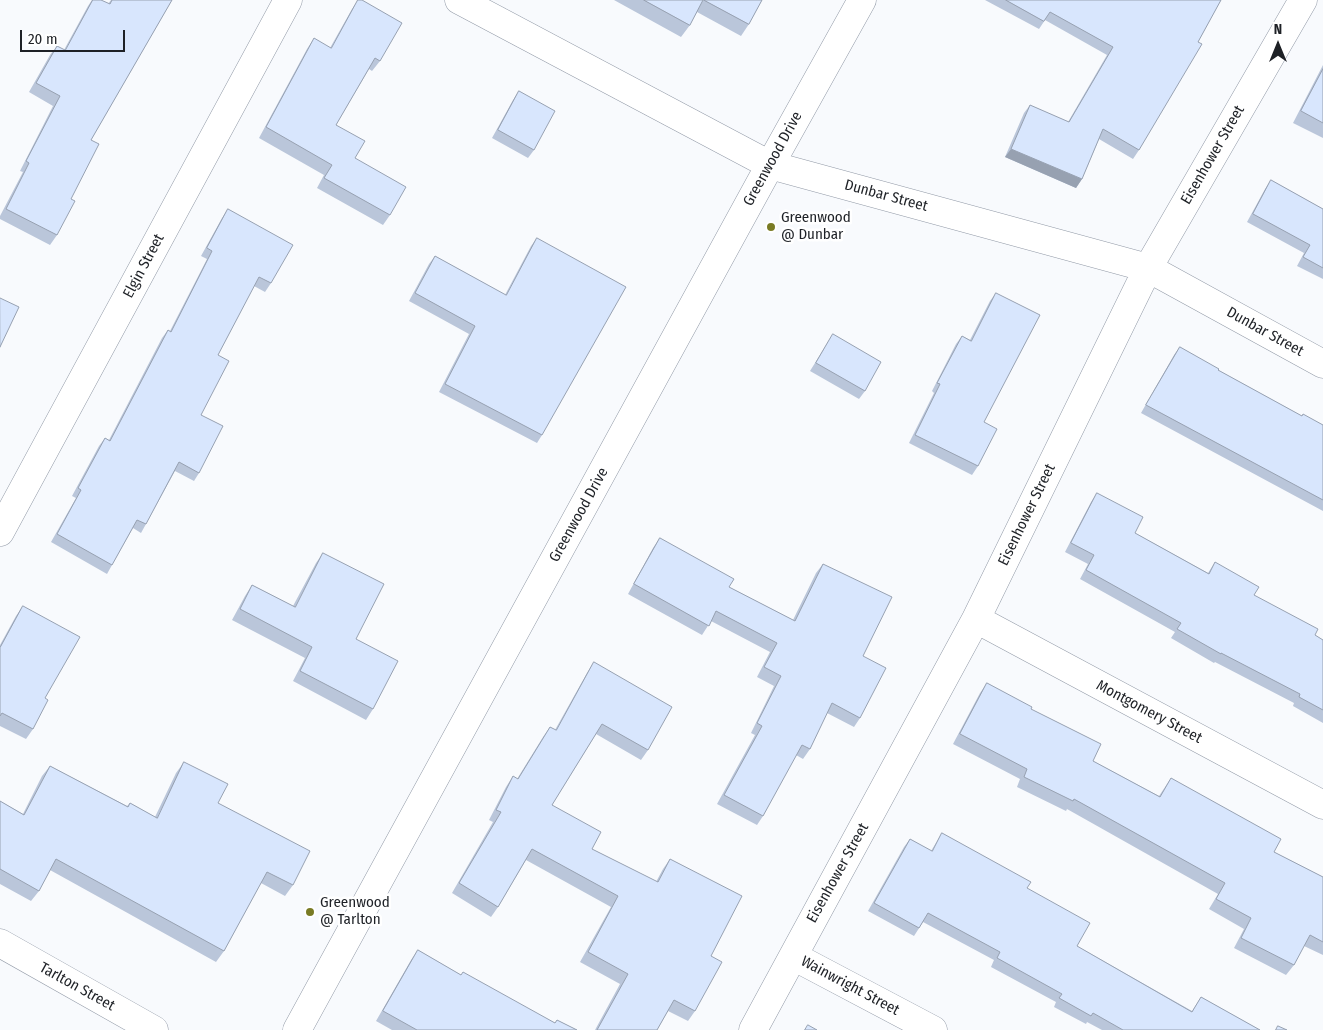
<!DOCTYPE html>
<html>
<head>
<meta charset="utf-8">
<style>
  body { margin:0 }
  #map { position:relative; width:1323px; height:1030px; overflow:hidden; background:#f8fafd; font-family:"Fira Sans Condensed",sans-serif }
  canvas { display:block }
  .north { position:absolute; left:1253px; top:20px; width:50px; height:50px; -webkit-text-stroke:4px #fff; paint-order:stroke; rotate:0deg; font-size:14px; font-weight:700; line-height:20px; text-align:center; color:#1e2126 }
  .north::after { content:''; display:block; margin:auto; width:18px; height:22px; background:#1e2126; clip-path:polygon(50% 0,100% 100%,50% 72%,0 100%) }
  .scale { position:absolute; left:20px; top:30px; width:105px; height:22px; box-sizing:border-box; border:2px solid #1e2126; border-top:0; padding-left:6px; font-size:15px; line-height:18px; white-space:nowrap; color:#1e2126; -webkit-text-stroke:4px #fff; paint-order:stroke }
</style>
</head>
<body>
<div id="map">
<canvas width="1323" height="1030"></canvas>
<div class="north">N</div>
<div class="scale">20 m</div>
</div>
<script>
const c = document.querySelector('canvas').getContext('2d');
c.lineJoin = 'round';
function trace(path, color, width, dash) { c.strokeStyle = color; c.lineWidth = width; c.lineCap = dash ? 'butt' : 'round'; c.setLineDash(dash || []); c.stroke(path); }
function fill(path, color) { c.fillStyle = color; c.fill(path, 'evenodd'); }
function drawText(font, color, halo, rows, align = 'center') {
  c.font = font + ' "Fira Sans Condensed",sans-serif'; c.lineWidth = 5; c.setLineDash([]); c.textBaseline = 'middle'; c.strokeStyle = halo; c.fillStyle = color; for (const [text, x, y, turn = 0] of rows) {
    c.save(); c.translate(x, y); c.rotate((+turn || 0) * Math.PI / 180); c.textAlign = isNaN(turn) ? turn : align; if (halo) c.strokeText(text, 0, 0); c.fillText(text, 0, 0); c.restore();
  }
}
const minor = new Path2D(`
  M 459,0 L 770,165 L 1148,268 L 1323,364
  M 0,532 L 288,0
  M 976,619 L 1323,805
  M 0,943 L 154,1030
  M 793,956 L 933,1030
  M 753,1030 L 976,619 L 1148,268 L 1303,0`);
const secondary = new Path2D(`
  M 297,1030 L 770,165 L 862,0`);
const wall = new Path2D(`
  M 92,0 L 101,0 L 108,4 L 111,0 L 172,0 L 91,140 L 71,199 L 57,235 L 50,245 L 0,219 L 0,216 L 23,172 L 20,171 L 53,106 L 29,92 L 50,55 L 57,46 L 64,50 L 88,6 Z
  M 358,0 L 380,61 L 372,71 L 369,69 L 336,125 L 355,158 L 390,215 L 383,225 L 317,188 L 324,175 L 259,138 L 307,49 L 314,38 L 330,48 L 352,9 Z
  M 614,0 L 762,0 L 749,24 L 741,36 L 697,12 L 690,25 L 681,37 Z
  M 985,0 L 1221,0 L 1139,150 L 1133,159 L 1099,139 L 1082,179 L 1076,188 L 1005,157 L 1024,113 L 1030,105 L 1068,122 L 1107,55 L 1045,20 L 1039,29 Z
  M 1323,65 L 1323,138 L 1293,123 Z
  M 519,91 L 534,150 L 528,158 L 492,138 L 513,100 Z
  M 1271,180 L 1323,209 L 1323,279 L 1297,266 L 1304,253 L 1247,222 L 1265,189 Z
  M 228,209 L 271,283 L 265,292 L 254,286 L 218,355 L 201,415 L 199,473 L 194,481 L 175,471 L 146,524 L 141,533 L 133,528 L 112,565 L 107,574 L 51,542 L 76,498 L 72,496 L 99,446 L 105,438 L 109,440 L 162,338 L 168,330 L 170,331 L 207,259 L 201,256 L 222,218 Z
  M 537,238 L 542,435 L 537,443 L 439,392 L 469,334 L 409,301 L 429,264 L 435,256 L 505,295 L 531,246 Z
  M 996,293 L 984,422 L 978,466 L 972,475 L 909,443 L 934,393 L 932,391 L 956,344 L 962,336 L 970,340 L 990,301 Z
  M 833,334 L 865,391 L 859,399 L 810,371 Z
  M 1180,347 L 1218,370 L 1302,416 L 1323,425 L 1323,511 L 1141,413 L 1174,355 Z
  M 1097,493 L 1135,533 L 1208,573 L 1215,562 L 1254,595 L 1315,635 L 1323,640 L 1323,723 L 1293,706 L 1294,703 L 1215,662 L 1214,663 L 1171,638 L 1175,632 L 1080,579 L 1088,564 L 1065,552 L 1091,502 Z
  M 660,538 L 729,587 L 793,620 L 816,573 L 823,564 L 863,656 L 860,718 L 854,727 L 827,713 L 810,749 L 803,759 L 796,755 L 763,816 L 757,825 L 717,804 L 755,735 L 751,733 L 774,686 L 757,677 L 770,652 L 711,621 L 702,635 L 628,594 L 653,548 Z
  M 323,553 L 356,639 L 373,709 L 366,720 L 293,681 L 305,658 L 232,620 L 245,596 L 252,585 L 293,606 L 316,563 Z
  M 23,606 L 45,698 L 33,729 L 26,739 L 0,726 L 0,645 L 16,616 Z
  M 594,662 L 648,750 L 641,760 L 596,734 L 552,805 L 592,849 L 656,882 L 663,869 L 670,859 L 711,956 L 695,1011 L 688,1021 L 668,1011 L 657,1030 L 595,1030 L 620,984 L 580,962 L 611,907 L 526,860 L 498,907 L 491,917 L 452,893 L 493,822 L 489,820 L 506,787 L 513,776 L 517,779 L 543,737 L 550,727 L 555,730 L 587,673 Z
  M 987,683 L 1031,709 L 1093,761 L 1159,796 L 1171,778 L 1274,852 L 1323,877 L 1323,955 L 1304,946 L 1294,965 L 1286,975 L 1234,948 L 1244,929 L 1209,909 L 1218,894 L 1067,809 L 1066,811 L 1017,787 L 1020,779 L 953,744 L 980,693 Z
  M 184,762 L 218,803 L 293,885 L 285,896 L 261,883 L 224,951 L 216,962 L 50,870 L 39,891 L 31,901 L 0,884 L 0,801 L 23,814 L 42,776 L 50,766 L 127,806 L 130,803 L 155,817 L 176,773 Z
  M 942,833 L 1027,888 L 1077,946 L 1192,1011 L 1201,997 L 1260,1030 L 1102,1030 L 1087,1022 L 1086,1024 L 1054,1007 L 1056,1002 L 991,967 L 994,960 L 923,922 L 914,936 L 868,911 L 904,847 L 910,839 L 931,851 Z
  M 418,950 L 461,975 L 555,1023 L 557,1020 L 577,1030 L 392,1030 L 376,1021 L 411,960 Z`);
const shadedWall = new Path2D(`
  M 1011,149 L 1082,179 L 1076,188 L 1005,157 Z`);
const building = new Path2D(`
  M 93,0 L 101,0 L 110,4 L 112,0 L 172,0 L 91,140 L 99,144 L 71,199 L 75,201 L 57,235 L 6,209 L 29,163 L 26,161 L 60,96 L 36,83 L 57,46 L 65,50 Z
  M 358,0 L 362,0 L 402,23 L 380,61 L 375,58 L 336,125 L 365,141 L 355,158 L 406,187 L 390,215 L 324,178 L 332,165 L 266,127 L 314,38 L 331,48 Z
  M 644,0 L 703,0 L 690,25 Z
  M 704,0 L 762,0 L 749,24 Z
  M 1006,0 L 1221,0 L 1198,42 L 1202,44 L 1139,150 L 1103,129 L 1082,179 L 1011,149 L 1030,105 L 1069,122 L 1113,47 L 1050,12 L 1044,21 Z
  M 1323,69 L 1323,123 L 1301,111 Z
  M 519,91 L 555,111 L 534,150 L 498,130 Z
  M 1271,180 L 1323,209 L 1323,268 L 1303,257 L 1310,245 L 1253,214 Z
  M 228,209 L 293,245 L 271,283 L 259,277 L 218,355 L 229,361 L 201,415 L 223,426 L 199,473 L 179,462 L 146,524 L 137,520 L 112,565 L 57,534 L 81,490 L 78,488 L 105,438 L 110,441 L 168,330 L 171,332 L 212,251 L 207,248 Z
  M 537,238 L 626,287 L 542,435 L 445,384 L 475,326 L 415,293 L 435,256 L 506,295 Z
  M 996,293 L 1040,315 L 984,422 L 997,429 L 978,466 L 915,435 L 940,384 L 937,383 L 962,336 L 971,341 Z
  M 0,298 L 19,307 L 0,347 Z
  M 833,334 L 881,362 L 865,391 L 816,363 Z
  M 1180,347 L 1219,369 L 1218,370 L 1302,416 L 1303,414 L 1323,425 L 1323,500 L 1146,405 Z
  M 1097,493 L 1143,517 L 1135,533 L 1209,574 L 1215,562 L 1259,587 L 1254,595 L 1318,629 L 1315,635 L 1323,640 L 1323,710 L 1299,697 L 1300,694 L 1221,653 L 1221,654 L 1177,629 L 1181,623 L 1086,570 L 1094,555 L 1071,543 Z
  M 660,538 L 734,579 L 729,587 L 795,621 L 823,564 L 892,597 L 863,656 L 886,668 L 860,718 L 832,703 L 810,749 L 802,745 L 763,816 L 724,795 L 762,726 L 757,723 L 781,676 L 764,667 L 777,643 L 716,611 L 709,626 L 634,584 Z
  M 323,553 L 384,584 L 356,639 L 398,661 L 373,709 L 300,671 L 312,647 L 240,609 L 252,585 L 295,607 Z
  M 23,606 L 80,637 L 45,698 L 48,700 L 33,729 L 2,713 L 0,716 L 0,648 Z
  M 594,662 L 672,707 L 648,750 L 602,724 L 552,805 L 601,832 L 592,849 L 658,882 L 670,859 L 742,896 L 711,956 L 722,962 L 695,1011 L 674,1000 L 657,1030 L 597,1030 L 628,974 L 588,952 L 618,896 L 532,849 L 498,907 L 459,883 L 501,812 L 496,810 L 513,776 L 518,779 L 550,727 L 556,730 Z
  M 987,683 L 1032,707 L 1031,709 L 1101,744 L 1093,761 L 1160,797 L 1171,778 L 1281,839 L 1274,852 L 1323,877 L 1323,942 L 1310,935 L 1294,965 L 1241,938 L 1251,918 L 1216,899 L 1225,883 L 1074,799 L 1073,801 L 1024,777 L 1027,769 L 960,734 Z
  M 184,762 L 228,784 L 218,803 L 310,851 L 293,885 L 267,872 L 224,951 L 56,859 L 39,891 L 0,869 L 0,801 L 24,815 L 50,766 L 128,807 L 130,803 L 157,818 Z
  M 942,833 L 1031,882 L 1027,888 L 1090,923 L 1077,946 L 1192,1012 L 1201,997 L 1260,1030 L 1123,1030 L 1093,1013 L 1091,1016 L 1059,998 L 1062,994 L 997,958 L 1000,952 L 928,913 L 919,928 L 874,903 L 910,839 L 932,851 Z
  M 418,950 L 461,975 L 463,972 L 555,1023 L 557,1020 L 577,1030 L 417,1030 L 383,1011 Z
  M 808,1025 L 817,1030 L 805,1030 Z
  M 1278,1026 L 1287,1030 L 1276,1030 Z`);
const markers = [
  [771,227,5,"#797b24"],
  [310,912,5,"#797b24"]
];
const streetNames = [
  ["Eisenhower Street",1213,155,-60],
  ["Greenwood Drive",773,159,-61],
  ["Dunbar Street",886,196,15],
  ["Elgin Street",144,266,-62],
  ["Dunbar Street",1265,332,29],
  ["Greenwood Drive",579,515,-61],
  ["Eisenhower Street",1027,515,-64],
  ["Montgomery Street",1149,712,28],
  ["Eisenhower Street",838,873,-61],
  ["Wainwright Street",850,986,28],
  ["Tarlton Street",77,987,29]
];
const poiNames = [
  ["Greenwood",781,218],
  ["@ Dunbar",781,235],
  ["Greenwood",320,903],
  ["@ Tarlton",320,920]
];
trace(minor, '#929aa7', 29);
trace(secondary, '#929aa7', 29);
trace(minor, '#fff', 28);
trace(secondary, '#fff', 28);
fill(wall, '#bac6da');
fill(shadedWall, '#97a1b1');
fill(building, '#d8e6fd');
trace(building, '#97a1b1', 1);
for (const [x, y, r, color] of markers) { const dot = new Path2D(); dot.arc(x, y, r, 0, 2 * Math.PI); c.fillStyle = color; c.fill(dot); trace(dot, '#fff', 2); }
drawText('15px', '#1e2126', '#fff', streetNames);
drawText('15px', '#1e2126', '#fff', poiNames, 'left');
</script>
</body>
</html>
